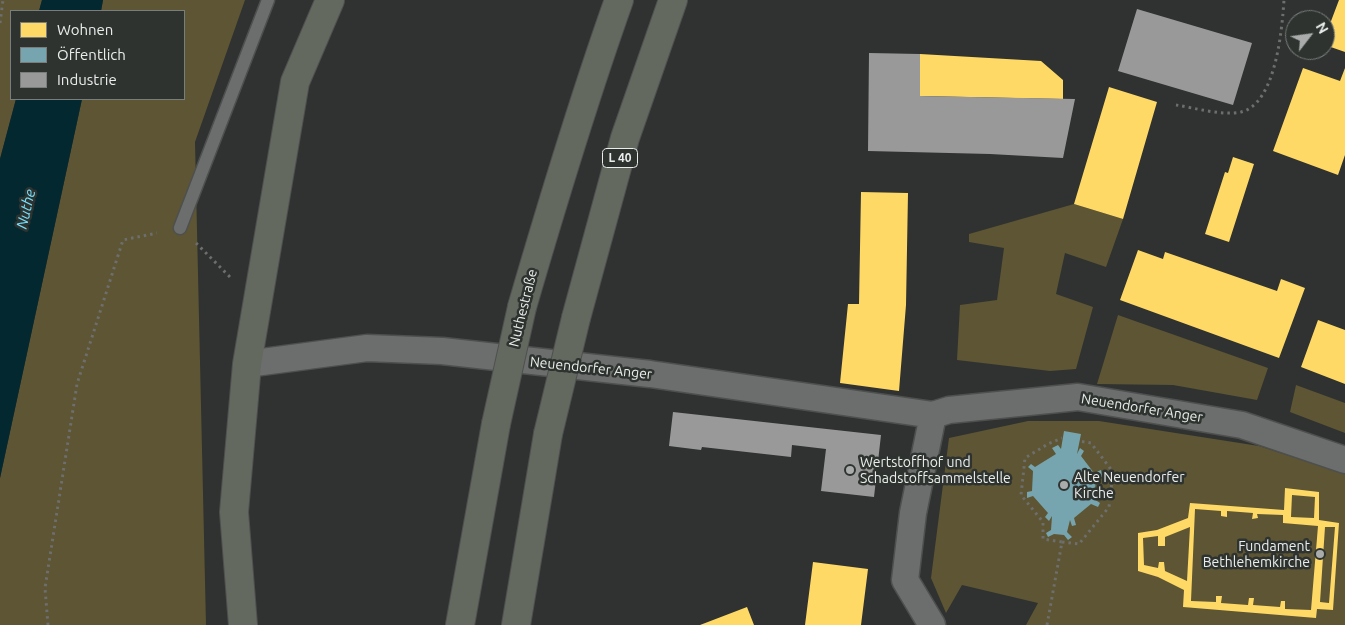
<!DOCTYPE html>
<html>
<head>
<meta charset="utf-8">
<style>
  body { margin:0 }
  #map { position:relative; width:1345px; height:625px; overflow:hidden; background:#2f3230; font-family:Ubuntu,sans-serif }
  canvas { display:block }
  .legend { position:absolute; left:10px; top:10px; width:175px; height:90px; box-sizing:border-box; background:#2e3330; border:1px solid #797d7b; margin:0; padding:6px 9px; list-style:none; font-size:15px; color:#eaedeb }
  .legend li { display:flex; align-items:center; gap:10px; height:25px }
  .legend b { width:25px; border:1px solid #797d7b }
  .north { position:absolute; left:1285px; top:10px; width:50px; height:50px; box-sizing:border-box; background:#2e3330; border:1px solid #797d7b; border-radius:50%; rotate:60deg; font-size:14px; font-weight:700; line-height:20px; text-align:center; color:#eaedeb }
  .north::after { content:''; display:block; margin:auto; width:18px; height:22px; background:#a9acaa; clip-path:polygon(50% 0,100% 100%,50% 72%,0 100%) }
</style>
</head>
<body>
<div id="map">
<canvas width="1345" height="625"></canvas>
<ul class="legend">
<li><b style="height:14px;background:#ffd966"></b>Wohnen</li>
<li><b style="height:14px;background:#76a5af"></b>Öffentlich</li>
<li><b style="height:14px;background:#999"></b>Industrie</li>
</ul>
<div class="north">N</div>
</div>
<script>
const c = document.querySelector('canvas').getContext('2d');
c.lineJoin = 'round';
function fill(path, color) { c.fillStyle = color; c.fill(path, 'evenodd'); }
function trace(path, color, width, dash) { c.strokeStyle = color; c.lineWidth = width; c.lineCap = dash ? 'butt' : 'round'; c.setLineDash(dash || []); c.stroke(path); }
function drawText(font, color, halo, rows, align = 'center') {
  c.font = font + ' Ubuntu,sans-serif'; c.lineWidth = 5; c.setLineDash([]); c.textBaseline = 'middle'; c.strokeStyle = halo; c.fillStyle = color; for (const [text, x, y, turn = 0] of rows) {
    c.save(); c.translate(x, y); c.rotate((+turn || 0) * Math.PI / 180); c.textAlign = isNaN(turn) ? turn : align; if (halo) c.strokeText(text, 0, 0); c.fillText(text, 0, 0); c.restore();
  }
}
const green = new Path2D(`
  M 0,0 L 42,0 L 39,11 L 11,11 L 11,99 L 16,99 L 0,159 Z
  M 103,0 L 245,0 L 195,142 L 206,625 L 0,625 L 0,478 L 82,99 L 184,99 L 184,11 L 101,11 Z
  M 1074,204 L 1123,219 L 1106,267 L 1065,253 L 1056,294 L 1093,307 L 1076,369 L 1050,371 L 957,360 L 960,305 L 997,300 L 1004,248 L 969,242 L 969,234 Z
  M 1118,315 L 1268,368 L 1257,400 L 1173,385 L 1097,384 Z
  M 1296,385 L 1345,403 L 1345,433 L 1290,412 Z
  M 1028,421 L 1099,421 L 1259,446 L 1345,474 L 1345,625 L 1026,625 L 1038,603 L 962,585 L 946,613 L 931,578 L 949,438 Z`);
const water = new Path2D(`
  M 42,0 L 103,0 L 101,11 L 39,11 Z
  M 16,99 L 82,99 L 0,478 L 0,159 Z`);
const homes = new Path2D(`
  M 1339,0 L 1345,0 L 1345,52 L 1325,45 L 1325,37 Z
  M 920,54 L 1041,61 L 1063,80 L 1063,99 L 920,96 Z
  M 1303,68 L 1340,81 L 1345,68 L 1345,155 L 1338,175 L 1273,151 Z
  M 1109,87 L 1157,102 L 1123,219 L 1074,204 Z
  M 1233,157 L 1254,164 L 1229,242 L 1205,234 L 1225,172 L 1228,173 Z
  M 861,192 L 908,193 L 906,305 L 899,391 L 840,383 L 848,304 L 859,304 Z
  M 1138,250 L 1163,259 L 1165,252 L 1277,291 L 1281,279 L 1305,288 L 1279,358 L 1120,300 Z
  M 1318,320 L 1345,330 L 1345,384 L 1301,367 Z
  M 1285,488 L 1319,492 L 1319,520 L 1339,523 L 1333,610 L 1317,609 L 1316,618 L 1183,607 L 1184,590 L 1158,577 L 1138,571 L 1138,533 L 1157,530 L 1188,518 L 1190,503 L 1284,510 ZM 1292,495 L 1315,497 L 1314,518 L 1291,517 ZM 1195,509 L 1221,511 L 1221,516 L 1227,517 L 1227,511 L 1253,513 L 1252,519 L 1258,518 L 1257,514 L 1283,515 L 1283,523 L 1318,526 L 1311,610 L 1285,609 L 1285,601 L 1281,601 L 1280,607 L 1253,605 L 1254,598 L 1249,598 L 1248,605 L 1221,603 L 1222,596 L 1216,596 L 1216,602 L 1191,601 ZM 1190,527 L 1187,581 L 1165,571 L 1164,562 L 1159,562 L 1158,568 L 1144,565 L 1143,538 L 1158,536 L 1158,546 L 1165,546 L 1165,537 ZM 1325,527 L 1335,527 L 1329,603 L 1320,602 Z
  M 813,562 L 868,569 L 861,625 L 805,625 Z
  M 747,607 L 754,625 L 700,625 Z`);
const public = new Path2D(`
  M 1064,431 L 1081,434 L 1077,454 L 1080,448 L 1084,451 L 1081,456 L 1094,473 L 1101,470 L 1102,477 L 1096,479 L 1094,499 L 1100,503 L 1098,507 L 1091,504 L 1074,518 L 1076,525 L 1072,526 L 1070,520 L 1067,532 L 1072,537 L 1068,540 L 1064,535 L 1054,534 L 1048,537 L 1046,533 L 1051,530 L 1052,516 L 1049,521 L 1045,517 L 1048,513 L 1033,496 L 1027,498 L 1027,492 L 1032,491 L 1033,471 L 1028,467 L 1031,464 L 1035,467 L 1056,454 L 1052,448 L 1058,445 L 1061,449 Z`);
const industry = new Path2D(`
  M 1137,9 L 1252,43 L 1233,105 L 1118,71 Z
  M 869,53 L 920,54 L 920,96 L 1075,99 L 1063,158 L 990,154 L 868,151 Z
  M 673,412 L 881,435 L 874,497 L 821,491 L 826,449 L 792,445 L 791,457 L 702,447 L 701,450 L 669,446 Z`);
const path = new Path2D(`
  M 0,23 L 3,0
  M 1176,105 C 1195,108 1222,116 1241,112 C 1276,104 1282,29 1284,0
  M 196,243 L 231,278
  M 1062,542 L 1079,544 L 1109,507 L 1113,472 L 1091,443 L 1079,441
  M 48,625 L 45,588 L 77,384 L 123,240 L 157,233
  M 1047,625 L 1062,542 L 1043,539 L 1043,522 L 1021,495 L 1025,458 L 1048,444 L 1062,438`);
const lane = new Path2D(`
  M 180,228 L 268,0`);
const street = new Path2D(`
  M 247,364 L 367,348 L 442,351 L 650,374 L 933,415 L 949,410 L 1078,397 L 1242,425 L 1345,460
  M 932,625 L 905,580 L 913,513 L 933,415`);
const highway = new Path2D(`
  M 522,307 C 552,204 583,101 619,0
  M 576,318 L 625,138 L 673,0
  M 243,625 L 234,512 L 247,364 L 295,82 L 330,0
  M 460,625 L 496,424
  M 516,625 L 548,434`);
const highwayBridge = new Path2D(`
  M 496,424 L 522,307
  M 548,434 L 576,318`);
const markers = [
  [850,470,5,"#a9acaa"],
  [1064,485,5,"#a9acaa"],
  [1320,554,5,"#a9acaa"]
];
const shields = [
  [620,158,35]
];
const shieldNames = [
  ["L 40",620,158]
];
const streetNames = [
  ["Nuthestraße",523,308,-76],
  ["Neuendorfer Anger",591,368,6],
  ["Neuendorfer Anger",1142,408,9]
];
const poiNames = [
  ["Wertstoffhof und",860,462],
  ["Schadstoffsammelstelle",860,478],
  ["Alte Neuendorfer",1074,477],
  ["Kirche",1074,493],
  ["Fundament",1310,546,"right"],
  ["Bethlehemkirche",1310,562,"right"]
];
const waterNames = [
  ["Nuthe",26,209,-77]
];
fill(green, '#5d5533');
fill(water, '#042830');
fill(homes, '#ffd966');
fill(public, '#76a5af');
fill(industry, '#999');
trace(lane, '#4e504f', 15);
trace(street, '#4e504f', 29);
trace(highway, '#4e504f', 30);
trace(path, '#6d6e6d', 3, [2.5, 4]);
trace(lane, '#6c6e6d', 12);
trace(street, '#6c6e6d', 26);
trace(highway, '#646960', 28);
trace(highwayBridge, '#4e504f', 30, []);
trace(highwayBridge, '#646960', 28);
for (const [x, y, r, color] of markers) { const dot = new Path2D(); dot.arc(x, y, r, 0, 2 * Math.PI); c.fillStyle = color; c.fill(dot); trace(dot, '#2e3330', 2); }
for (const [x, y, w] of shields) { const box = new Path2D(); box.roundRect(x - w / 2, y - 9.5, w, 19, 4); c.fillStyle = '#2e3330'; c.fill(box); trace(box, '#eaedeb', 1); }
drawText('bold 12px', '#eaedeb', null, shieldNames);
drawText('14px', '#eaedeb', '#2e3330', streetNames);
drawText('14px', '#eaedeb', '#2e3330', poiNames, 'left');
drawText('italic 15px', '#75dffb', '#2e3330', waterNames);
</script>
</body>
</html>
